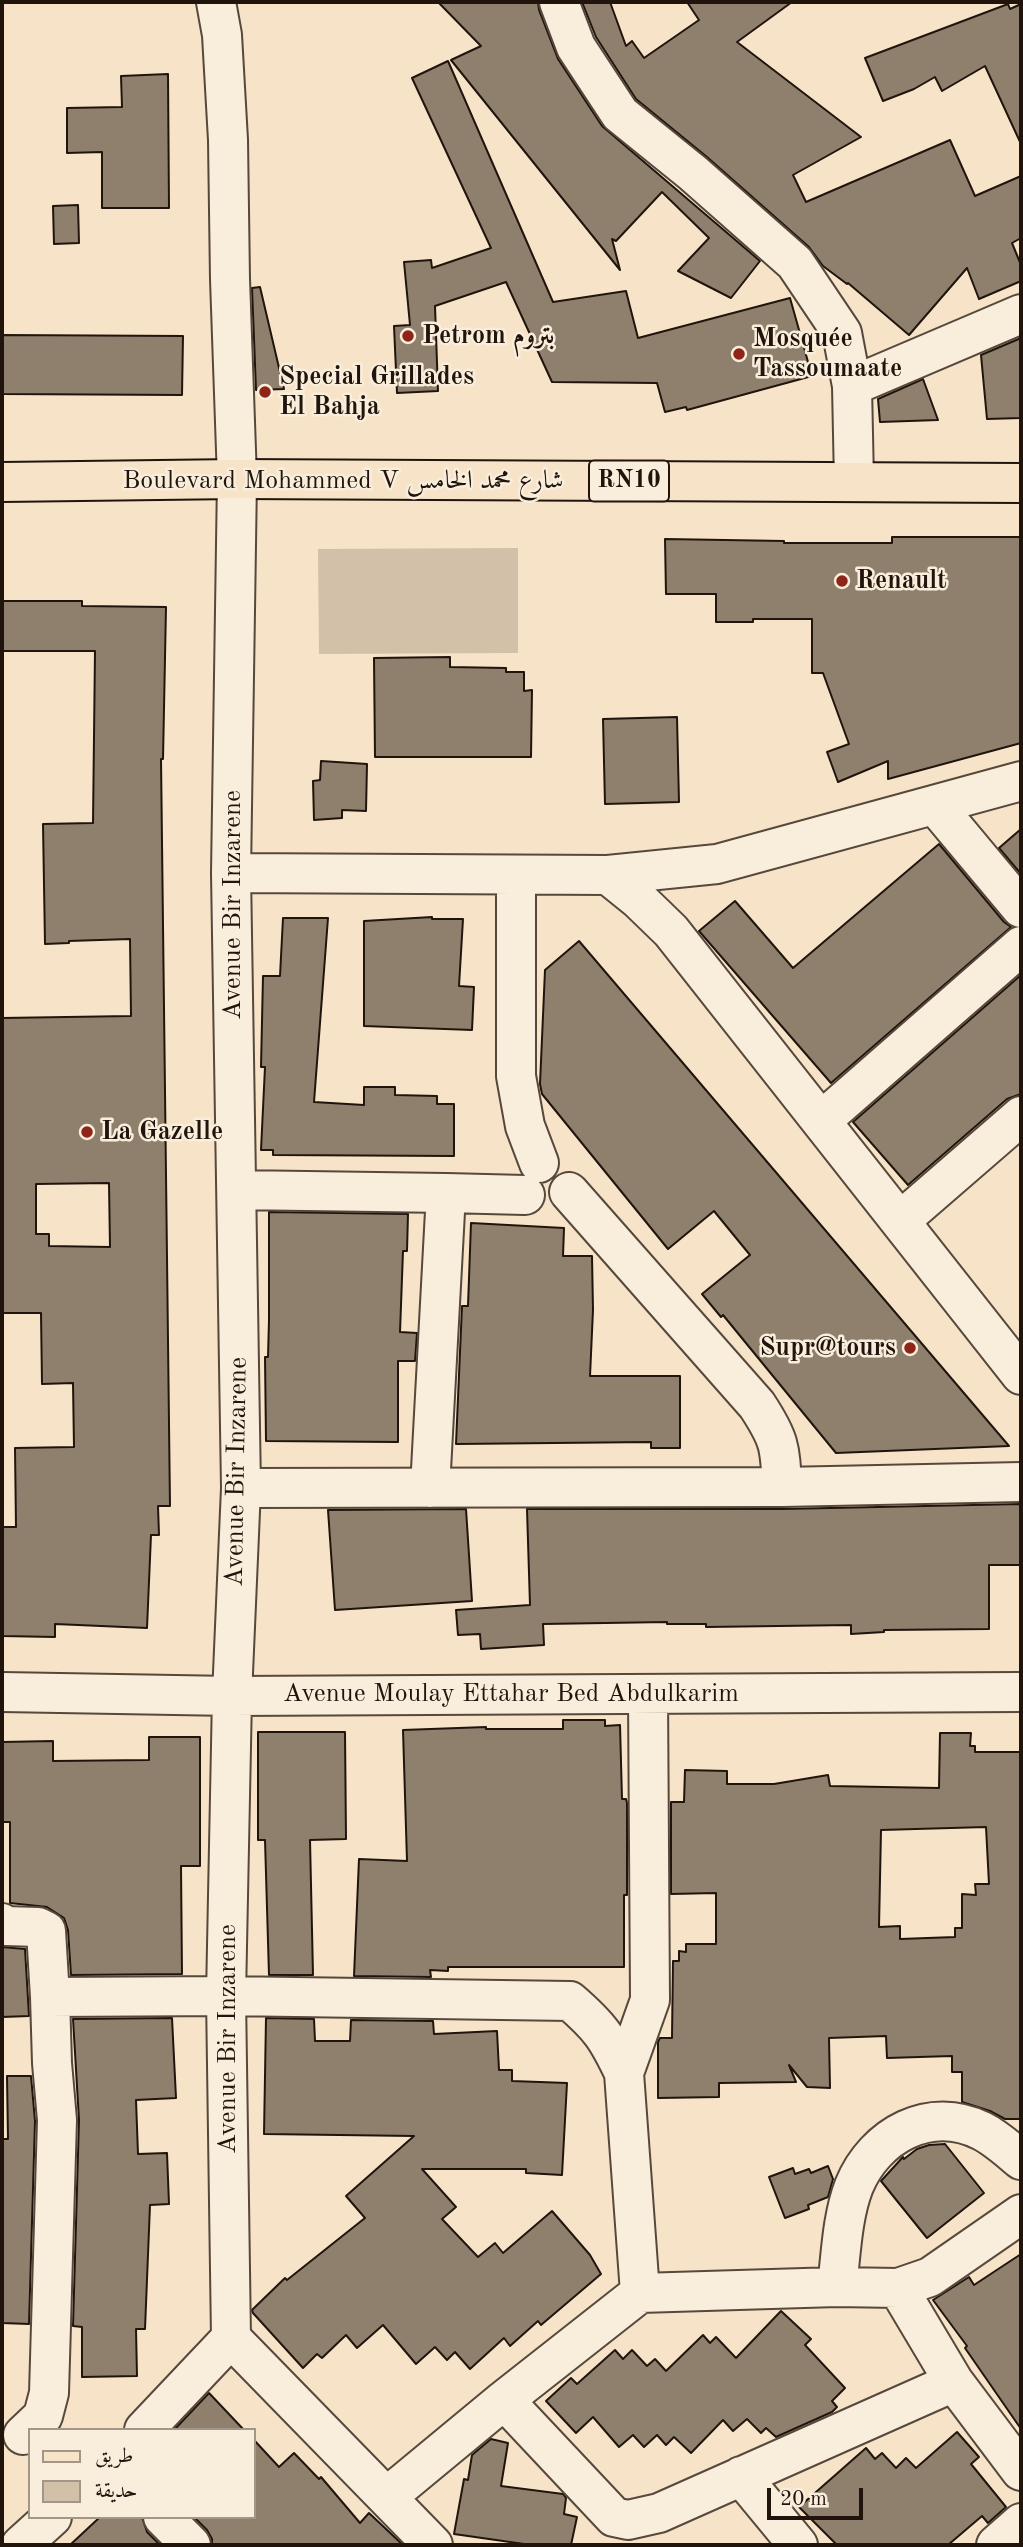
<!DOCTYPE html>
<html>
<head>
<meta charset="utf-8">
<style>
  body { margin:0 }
  #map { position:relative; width:1023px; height:2547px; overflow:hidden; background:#f6e3c8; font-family:"Old Standard TT",Amiri,serif }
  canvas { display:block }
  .frame { position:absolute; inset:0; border:4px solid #20140d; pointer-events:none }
  .legend { position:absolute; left:28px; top:2428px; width:228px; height:91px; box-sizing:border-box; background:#f9eddb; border:2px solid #a29689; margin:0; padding:9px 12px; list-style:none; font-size:21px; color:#20140d }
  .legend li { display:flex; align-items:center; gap:14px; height:35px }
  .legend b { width:35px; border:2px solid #a29689 }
  .scale { position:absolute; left:767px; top:2488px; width:96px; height:32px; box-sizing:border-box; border:4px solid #20140d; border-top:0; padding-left:9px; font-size:21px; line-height:24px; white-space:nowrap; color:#20140d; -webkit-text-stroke:5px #f9eddb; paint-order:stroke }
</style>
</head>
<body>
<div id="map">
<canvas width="1023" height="2547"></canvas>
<div class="frame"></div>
<ul class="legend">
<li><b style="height:9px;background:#f6e3c8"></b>طريق</li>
<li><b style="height:19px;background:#d2c0a8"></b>حديقة</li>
</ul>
<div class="scale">20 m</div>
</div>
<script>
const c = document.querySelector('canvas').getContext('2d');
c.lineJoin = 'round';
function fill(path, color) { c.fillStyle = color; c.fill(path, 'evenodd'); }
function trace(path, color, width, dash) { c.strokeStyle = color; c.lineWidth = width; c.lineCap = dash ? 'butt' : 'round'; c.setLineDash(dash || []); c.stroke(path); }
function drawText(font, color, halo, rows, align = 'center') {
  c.font = font + ' "Old Standard TT",Amiri,serif'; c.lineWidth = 5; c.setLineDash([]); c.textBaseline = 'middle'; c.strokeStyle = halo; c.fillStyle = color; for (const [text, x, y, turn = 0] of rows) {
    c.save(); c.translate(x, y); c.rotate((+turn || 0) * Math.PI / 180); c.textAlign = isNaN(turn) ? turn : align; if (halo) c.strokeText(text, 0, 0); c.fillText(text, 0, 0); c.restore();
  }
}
const green = new Path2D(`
  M 518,548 L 518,653 L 319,654 L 318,549 Z`);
const building = new Path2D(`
  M 438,2 L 538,2 L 539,10 L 558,59 L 602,126 L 760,261 L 731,298 L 678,271 L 709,238 L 662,192 L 616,241 L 612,239 L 620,270 L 451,60 L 481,46 Z
  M 582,2 L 610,2 L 626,46 L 632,41 L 644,58 L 699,20 L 687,2 L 792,2 L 737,42 L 861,137 L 793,175 L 806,202 L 950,140 L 975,196 L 1021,176 L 1021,238 L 1012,243 L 1021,265 L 1021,281 L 979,299 L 967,268 L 909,335 L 848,283 L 847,284 L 823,266 L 809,247 L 707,157 L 636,99 L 596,37 Z
  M 1008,4 L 1010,9 L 1021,4 L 1021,144 L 985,66 L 942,91 L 935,77 L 914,89 L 883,101 L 865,58 Z
  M 448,61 L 553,302 L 626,291 L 638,338 L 790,298 L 812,376 L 687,410 L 686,407 L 665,412 L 657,383 L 552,382 L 506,282 L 435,306 L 438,391 L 397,393 L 394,326 L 410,325 L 404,262 L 431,260 L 432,268 L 491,248 L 412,78 Z
  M 168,74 L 169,208 L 102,208 L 102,152 L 67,153 L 67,108 L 122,107 L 121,76 Z
  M 78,205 L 79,243 L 54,244 L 53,206 Z
  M 260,287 L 284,389 L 256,390 L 252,288 Z
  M 2,335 L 183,336 L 182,395 L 2,394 Z
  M 1021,338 L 1021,418 L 987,419 L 981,355 Z
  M 923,379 L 938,420 L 880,422 L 878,399 Z
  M 892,537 L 1021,537 L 1021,743 L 888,779 L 888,761 L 838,782 L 827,752 L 849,744 L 823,673 L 812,673 L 812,619 L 753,619 L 753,622 L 716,622 L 716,594 L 666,594 L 665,539 L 784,541 L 784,543 L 892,543 Z
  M 2,601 L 82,601 L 82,606 L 166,607 L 163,759 L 161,759 L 170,1506 L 158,1506 L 159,1535 L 151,1535 L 147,1628 L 55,1624 L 55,1637 L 2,1636 L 2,1527 L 16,1527 L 15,1448 L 74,1447 L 73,1383 L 42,1384 L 41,1313 L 2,1313 L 2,1018 L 131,1016 L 130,939 L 69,941 L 69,943 L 45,944 L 43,824 L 93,823 L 95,651 L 2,651 ZM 109,1183 L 110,1247 L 49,1246 L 49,1234 L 36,1234 L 36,1184 Z
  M 450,657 L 450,667 L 506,668 L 506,672 L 524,672 L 524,691 L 532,690 L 531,757 L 375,757 L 374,658 Z
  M 677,717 L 679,802 L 605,804 L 603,719 Z
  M 321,761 L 367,764 L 366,811 L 342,810 L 342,818 L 314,820 L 313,781 L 320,780 Z
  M 1021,829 L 1021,874 L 999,848 Z
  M 939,844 L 1004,922 L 1011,927 L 831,1083 L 699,931 L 735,901 L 793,968 Z
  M 432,917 L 432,919 L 463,919 L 459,986 L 474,987 L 472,1030 L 364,1026 L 364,921 Z
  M 283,918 L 328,918 L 314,1102 L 364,1105 L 364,1087 L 395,1087 L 395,1095 L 437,1096 L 437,1104 L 454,1104 L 454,1156 L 273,1155 L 273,1150 L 261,1150 L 265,1067 L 261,1067 L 263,976 L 280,976 Z
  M 579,941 L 1009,1446 L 836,1453 L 723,1315 L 721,1317 L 702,1294 L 750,1255 L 714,1211 L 668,1249 L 542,1094 L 540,1084 L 545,970 Z
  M 1021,975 L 1021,1094 L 1007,1099 L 908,1185 L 853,1122 Z
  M 269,1212 L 408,1214 L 407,1251 L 403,1251 L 400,1332 L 417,1333 L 415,1361 L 398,1361 L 398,1442 L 266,1441 L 265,1357 L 268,1357 L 269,1320 Z
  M 471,1223 L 564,1228 L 563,1256 L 592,1256 L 593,1310 L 590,1376 L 680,1376 L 680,1448 L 651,1448 L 651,1442 L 456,1444 L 462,1306 L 468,1306 Z
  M 1021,1504 L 1021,1565 L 989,1565 L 989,1629 L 884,1630 L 884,1632 L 851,1634 L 851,1625 L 706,1627 L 706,1624 L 667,1624 L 667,1622 L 543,1624 L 544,1645 L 481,1649 L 480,1634 L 458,1635 L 456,1610 L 530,1605 L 527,1509 L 782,1509 Z
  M 466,1509 L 472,1601 L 335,1610 L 328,1510 Z
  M 563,1720 L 605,1720 L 605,1726 L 620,1725 L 622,1799 L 626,1799 L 627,1803 L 627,1895 L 624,1895 L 624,1967 L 448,1967 L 448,1971 L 430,1970 L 431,1977 L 354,1976 L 359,1859 L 407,1861 L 403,1730 L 486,1727 L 486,1729 L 563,1729 Z
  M 258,1732 L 345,1732 L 346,1839 L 310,1840 L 313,1975 L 269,1975 L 265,1840 L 258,1840 Z
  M 940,1733 L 971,1733 L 970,1746 L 975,1746 L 975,1752 L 1021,1752 L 1021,2119 L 1005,2119 L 990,2111 L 962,2102 L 962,2072 L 952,2072 L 952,2056 L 887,2058 L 886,2036 L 829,2038 L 830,2088 L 807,2087 L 789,2065 L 796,2082 L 719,2083 L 719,2097 L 658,2098 L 658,2042 L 660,2038 L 672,2038 L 673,1961 L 679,1961 L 679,1951 L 686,1952 L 686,1944 L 716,1944 L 716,1893 L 671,1894 L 671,1802 L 684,1802 L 685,1770 L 727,1771 L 727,1784 L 774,1784 L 828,1775 L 830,1786 L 939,1788 ZM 986,1827 L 989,1884 L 975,1884 L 976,1895 L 962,1894 L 962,1928 L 955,1928 L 955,1937 L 900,1939 L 900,1926 L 879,1927 L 881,1830 Z
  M 149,1737 L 200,1737 L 200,1866 L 181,1866 L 182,1974 L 71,1975 L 68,1930 L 64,1918 L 47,1907 L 10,1903 L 10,1822 L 2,1822 L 2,1742 L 53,1741 L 53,1761 L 149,1760 Z
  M 2,1947 L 25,1949 L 29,2016 L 2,2017 Z
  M 172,2018 L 176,2098 L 136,2100 L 138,2154 L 167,2153 L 169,2204 L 150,2205 L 145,2329 L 136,2329 L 137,2376 L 82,2377 L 82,2327 L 73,2326 L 79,2120 L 73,2019 Z
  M 266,2018 L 314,2019 L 315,2041 L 350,2041 L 351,2020 L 433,2021 L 434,2034 L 497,2031 L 499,2070 L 512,2070 L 512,2081 L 567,2083 L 562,2175 L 526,2173 L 526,2169 L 422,2169 L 456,2207 L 442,2219 L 478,2257 L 495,2243 L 503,2253 L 552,2211 L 590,2255 L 601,2274 L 541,2325 L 538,2321 L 510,2346 L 504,2338 L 470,2369 L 455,2352 L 447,2360 L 435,2347 L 416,2364 L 383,2325 L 357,2348 L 346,2335 L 322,2358 L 317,2354 L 303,2368 L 253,2313 L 252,2310 L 285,2278 L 287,2280 L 365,2218 L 346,2196 L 414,2136 L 264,2134 Z
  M 7,2076 L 31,2076 L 35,2121 L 29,2324 L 2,2323 L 2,2139 L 8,2139 Z
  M 945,2144 L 984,2193 L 927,2238 L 881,2181 L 903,2157 L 904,2159 L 917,2149 L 929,2145 Z
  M 828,2166 L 833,2179 L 828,2197 L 808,2205 L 809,2209 L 785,2218 L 769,2177 L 793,2168 L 795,2174 L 809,2169 L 811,2173 Z
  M 1021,2254 L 1021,2429 L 965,2348 L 967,2346 L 933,2300 L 969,2277 L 974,2285 Z
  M 781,2311 L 811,2339 L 805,2345 L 845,2388 L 832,2401 L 837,2407 L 832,2412 L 776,2437 L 766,2428 L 761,2433 L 747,2419 L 733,2431 L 723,2420 L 691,2453 L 674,2437 L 666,2445 L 657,2435 L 644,2447 L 633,2435 L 619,2447 L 593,2417 L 576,2433 L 546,2401 L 571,2378 L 577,2384 L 615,2350 L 623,2359 L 632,2350 L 647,2366 L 655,2359 L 666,2371 L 703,2335 L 710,2343 L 716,2337 L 736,2358 Z
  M 209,2393 L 244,2430 L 174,2430 Z
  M 957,2432 L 979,2457 L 971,2464 L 1006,2507 L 988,2523 L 982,2516 L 948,2545 L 837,2545 L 799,2507 L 866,2448 L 875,2459 L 882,2453 L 896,2468 L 906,2458 L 916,2468 Z
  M 491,2439 L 508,2443 L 501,2486 L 563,2494 L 566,2498 L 564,2514 L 577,2517 L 571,2545 L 531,2545 L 454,2534 L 464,2479 L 468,2480 L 472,2455 Z
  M 254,2440 L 279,2467 L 294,2453 L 319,2479 L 321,2477 L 360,2523 L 369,2513 L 403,2545 L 212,2545 L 212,2539 L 207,2530 L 194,2517 L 254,2517 Z
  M 100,2517 L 142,2517 L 147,2532 L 160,2545 L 70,2545 Z`);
const street = new Path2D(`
  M 559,2 L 576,47 L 620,114 L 693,173 L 795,263 L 842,333 L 852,386 L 854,482
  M 852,386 L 1021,314
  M 935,805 L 1021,908
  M 231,873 L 608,875 L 639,900 L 671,931 L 1021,1375
  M 516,875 L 516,1076 L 525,1126 L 539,1163
  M 608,875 L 717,864 L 1021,781
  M 821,1121 L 1021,946
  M 237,1190 L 446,1193
  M 900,1221 L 1021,1116
  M 782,1487 L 1021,1482
  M 241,1488 L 782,1487 C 780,1447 780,1440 757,1405 L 569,1192
  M 430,1488 L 446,1193 L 525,1195
  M 2,1692 L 232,1696 L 1021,1692
  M 2,1923 L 5,1926 L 38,1927 L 46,1931 L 50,1997 L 226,1996 L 570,2001 C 600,2027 607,2037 624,2073 L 640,2293
  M 624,2073 L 650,2000 L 648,1694
  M 837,2287 C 841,2254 842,2217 854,2186 C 875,2135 930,2105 982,2131 C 996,2138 1009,2150 1021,2160
  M 898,2288 L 954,2382 L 1021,2471
  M 231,2338 L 433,2545
  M 504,2400 L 614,2517 L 628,2520 L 659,2513 L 954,2382
  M 144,2430 L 231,2338 L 226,1996 L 232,1696 L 241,1488 L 231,873 L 237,479 L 230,279 L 228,140 L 222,35 L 216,2
  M 23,2435 L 43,2416 L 49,2393 L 57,2120 L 52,2063 L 50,1997
  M 741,2476 L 798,2545
  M 388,2496 L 504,2400 L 640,2293 L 837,2287 L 898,2288 L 930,2277 L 1021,2214
  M 163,2517 L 191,2545
  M 21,2545 L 52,2517
  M 996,2545 L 1021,2523`);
const primary = new Path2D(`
  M 2,482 L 237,479 L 1021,483`);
const markers = [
  [408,336,7,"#8f2418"],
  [739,354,7,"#8f2418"],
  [265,392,7,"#8f2418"],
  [842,581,7,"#8f2418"],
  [87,1132,7,"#8f2418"],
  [910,1348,7,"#8f2418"]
];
const shields = [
  [629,481,80]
];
const shieldNames = [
  ["RN10",629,481]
];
const poiNames = [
  ["Petrom بتروم",422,336],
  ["Mosquée",753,339],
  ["Tassoumaate",753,369],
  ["Special Grillades",279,377],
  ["El Bahja",279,407],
  ["Renault",856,581],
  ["La Gazelle",101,1132],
  ["Supr@tours",896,1348,"right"]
];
const streetNames = [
  ["Boulevard Mohammed V شارع محمد الخامس",343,481],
  ["Avenue Bir Inzarene",233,905,-90],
  ["Avenue Bir Inzarene",237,1472,-89],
  ["Avenue Moulay Ettahar Bed Abdulkarim",511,1694],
  ["Avenue Bir Inzarene",228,2039,-90]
];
fill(green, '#d2c0a8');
fill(building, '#8f806e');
trace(building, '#20140d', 2);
trace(street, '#56483c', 42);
trace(primary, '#20140d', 42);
trace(street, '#f9eddb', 38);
trace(primary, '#f6e3c8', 38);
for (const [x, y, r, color] of markers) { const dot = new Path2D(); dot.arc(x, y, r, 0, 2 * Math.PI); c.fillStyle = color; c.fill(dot); trace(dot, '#f9eddb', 2.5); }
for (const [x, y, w] of shields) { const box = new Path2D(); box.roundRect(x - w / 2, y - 20.5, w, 41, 5); c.fillStyle = '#f9eddb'; c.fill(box); trace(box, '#20140d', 2); }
drawText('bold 24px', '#20140d', null, shieldNames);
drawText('bold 26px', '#20140d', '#f9eddb', poiNames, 'left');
drawText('26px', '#20140d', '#f9eddb', streetNames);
</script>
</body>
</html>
